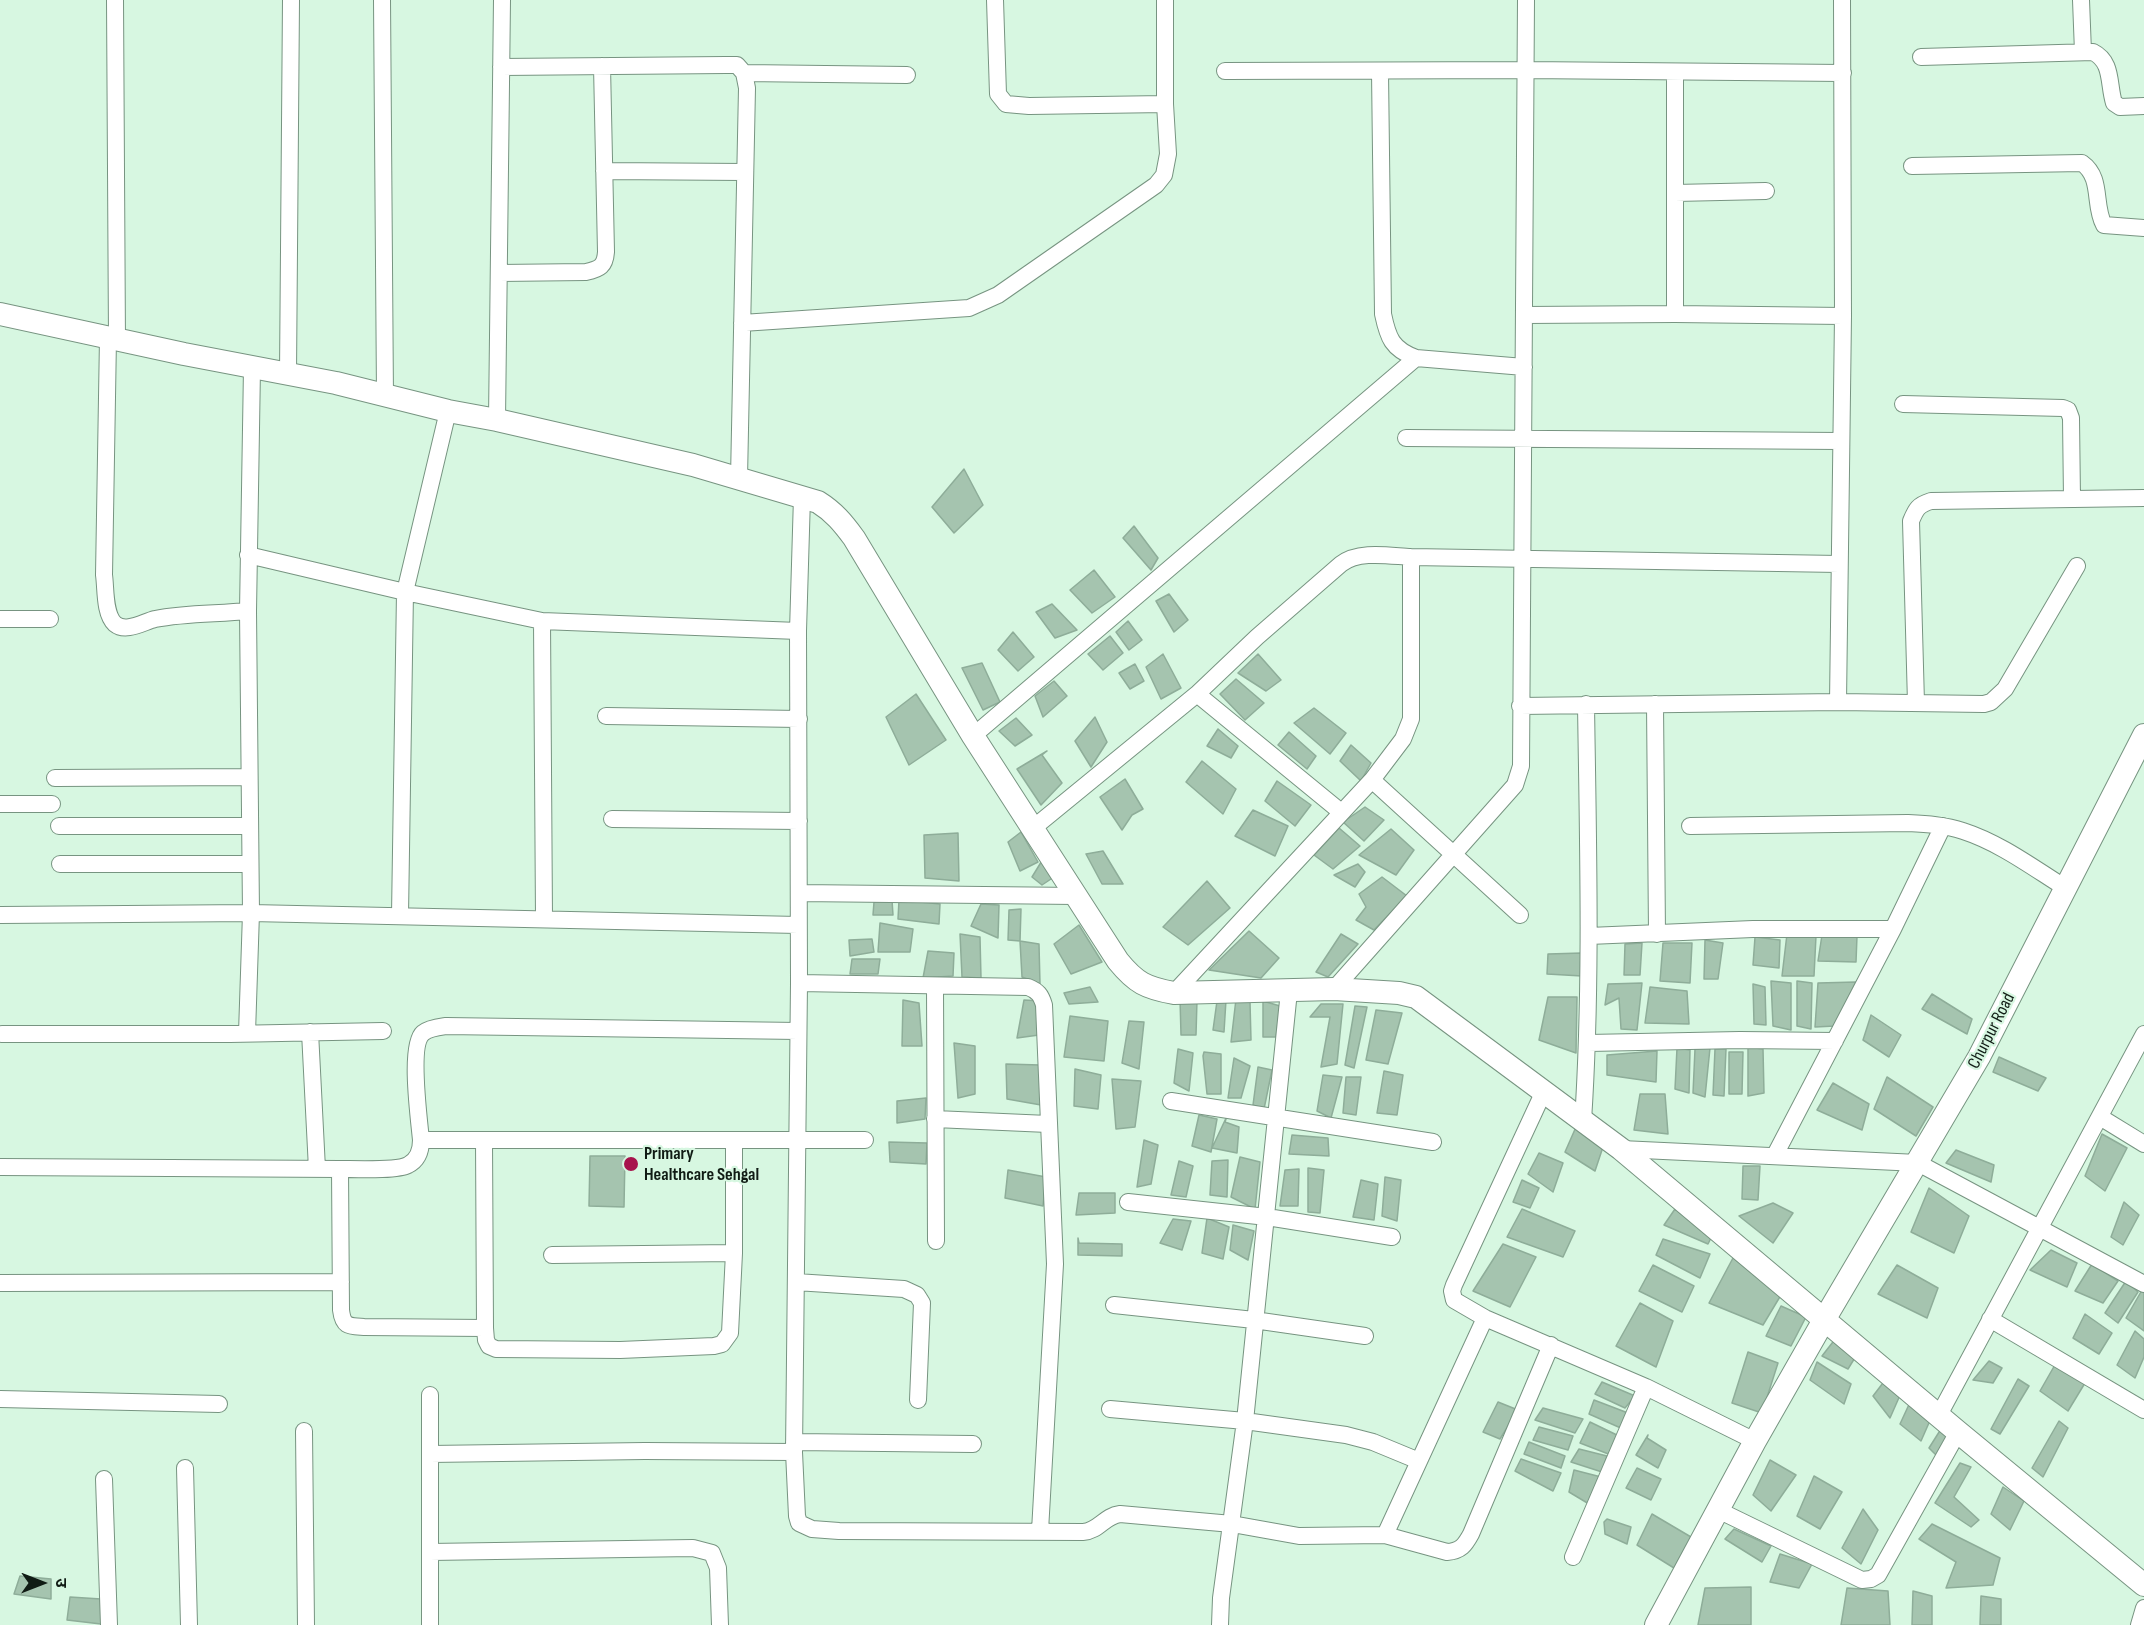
<!DOCTYPE html>
<html>
<head>
<meta charset="utf-8">
<style>
  body { margin:0 }
  #map { position:relative; width:2144px; height:1625px; overflow:hidden; background:#d7f7e1; font-family:"Sofia Sans Condensed","Noto Sans Devanagari",sans-serif }
  canvas { display:block }
  .north { position:absolute; left:12px; top:1553px; width:60px; height:60px; -webkit-text-stroke:4px #d7f7e1; paint-order:stroke; rotate:90deg; font-size:16px; font-weight:700; line-height:24px; text-align:center; color:#101b14 }
  .north::after { content:''; display:block; margin:auto; width:21px; height:27px; background:#101b14; clip-path:polygon(50% 0,100% 100%,50% 72%,0 100%) }
</style>
</head>
<body>
<div id="map">
<canvas width="2144" height="1625"></canvas>
<div class="north">उ</div>
</div>
<script>
const c = document.querySelector('canvas').getContext('2d');
c.lineJoin = 'round';
function fill(path, color) { c.fillStyle = color; c.fill(path, 'evenodd'); }
function trace(path, color, width, dash) { c.strokeStyle = color; c.lineWidth = width; c.lineCap = dash ? 'butt' : 'round'; c.setLineDash(dash || []); c.stroke(path); }
function drawText(font, color, halo, rows, align = 'center') {
  c.font = font + ' "Sofia Sans Condensed",sans-serif'; c.lineWidth = 4.5; c.setLineDash([]); c.textBaseline = 'middle'; c.strokeStyle = halo; c.fillStyle = color; for (const [text, x, y, turn = 0] of rows) {
    c.save(); c.translate(x, y); c.rotate((+turn || 0) * Math.PI / 180); c.textAlign = isNaN(turn) ? turn : align; if (halo) c.strokeText(text, 0, 0); c.fillText(text, 0, 0); c.restore();
  }
}
const building = new Path2D(`
  M 964,469 L 983,505 L 954,533 L 932,507 Z
  M 1134,526 L 1158,558 L 1151,570 L 1123,538 Z
  M 1094,570 L 1115,597 L 1092,613 L 1070,590 Z
  M 1169,594 L 1188,620 L 1174,632 L 1156,601 Z
  M 1052,604 L 1077,630 L 1055,638 L 1036,612 Z
  M 1128,621 L 1142,640 L 1129,650 L 1116,632 Z
  M 1013,632 L 1034,657 L 1018,671 L 998,650 Z
  M 1110,636 L 1123,653 L 1103,670 L 1088,654 Z
  M 1163,654 L 1181,688 L 1161,699 L 1146,667 Z
  M 1258,654 L 1281,680 L 1266,691 L 1238,673 Z
  M 982,663 L 1000,702 L 983,710 L 962,668 Z
  M 1135,664 L 1144,681 L 1130,689 L 1119,673 Z
  M 1236,679 L 1264,703 L 1245,720 L 1220,694 Z
  M 1054,681 L 1067,696 L 1043,717 L 1035,696 Z
  M 916,694 L 946,740 L 909,765 L 886,717 Z
  M 1314,708 L 1346,733 L 1330,754 L 1294,723 Z
  M 1095,717 L 1107,742 L 1091,767 L 1075,741 Z
  M 1016,718 L 1032,735 L 1015,746 L 999,731 Z
  M 1218,729 L 1238,746 L 1231,758 L 1207,746 Z
  M 1289,732 L 1316,756 L 1307,769 L 1278,745 Z
  M 1351,745 L 1371,763 L 1361,781 L 1340,761 Z
  M 1047,751 L 1042,755 L 1062,783 L 1041,805 L 1017,769 Z
  M 1202,761 L 1236,789 L 1223,814 L 1186,782 Z
  M 1125,779 L 1143,809 L 1132,815 L 1122,830 L 1100,797 Z
  M 1277,781 L 1311,805 L 1295,826 L 1265,801 Z
  M 1365,807 L 1384,820 L 1364,841 L 1343,822 Z
  M 1253,810 L 1288,826 L 1275,856 L 1235,836 Z
  M 1339,828 L 1360,846 L 1333,869 L 1314,855 Z
  M 1391,829 L 1414,850 L 1396,875 L 1359,855 Z
  M 1021,832 L 1038,862 L 1020,871 L 1008,842 Z
  M 958,833 L 959,881 L 925,878 L 924,835 Z
  M 1103,851 L 1123,884 L 1102,884 L 1086,854 Z
  M 1043,859 L 1054,877 L 1042,885 L 1032,877 Z
  M 1358,864 L 1365,872 L 1355,887 L 1334,875 Z
  M 1382,877 L 1407,896 L 1374,930 L 1356,920 L 1366,907 L 1359,894 Z
  M 1207,881 L 1230,908 L 1188,945 L 1163,927 Z
  M 892,900 L 893,915 L 873,915 L 874,902 Z
  M 899,900 L 940,904 L 939,924 L 898,919 Z
  M 981,904 L 999,905 L 998,938 L 971,926 Z
  M 1021,909 L 1020,941 L 1008,940 L 1009,910 Z
  M 880,923 L 913,929 L 910,952 L 878,952 Z
  M 1079,925 L 1102,962 L 1071,974 L 1054,944 Z
  M 1249,931 L 1279,958 L 1261,978 L 1209,970 Z
  M 960,934 L 980,937 L 981,978 L 962,977 Z
  M 1341,934 L 1358,944 L 1328,977 L 1316,972 Z
  M 1787,934 L 1816,936 L 1814,976 L 1782,976 Z
  M 1822,935 L 1857,936 L 1856,962 L 1818,961 Z
  M 1755,937 L 1780,940 L 1779,968 L 1753,965 Z
  M 872,939 L 874,952 L 850,956 L 849,940 Z
  M 1705,940 L 1723,943 L 1718,979 L 1704,979 Z
  M 1020,941 L 1039,944 L 1040,984 L 1022,977 Z
  M 1642,943 L 1640,975 L 1624,975 L 1625,944 Z
  M 1663,943 L 1692,943 L 1690,983 L 1660,981 Z
  M 928,951 L 954,953 L 953,976 L 923,978 Z
  M 1582,953 L 1582,976 L 1547,974 L 1548,954 Z
  M 852,959 L 880,959 L 878,974 L 850,974 Z
  M 1771,981 L 1791,983 L 1791,1030 L 1773,1026 Z
  M 1797,981 L 1812,983 L 1811,1029 L 1797,1026 Z
  M 1856,982 L 1835,1026 L 1815,1027 L 1818,983 Z
  M 1642,983 L 1637,1030 L 1621,1029 L 1619,998 L 1605,1005 L 1608,984 Z
  M 1753,984 L 1765,987 L 1766,1025 L 1754,1024 Z
  M 1090,987 L 1098,1002 L 1069,1004 L 1064,993 Z
  M 1650,987 L 1687,991 L 1689,1024 L 1645,1023 Z
  M 1932,994 L 1972,1019 L 1967,1034 L 1922,1009 Z
  M 1548,997 L 1577,997 L 1576,1053 L 1539,1040 Z
  M 1180,999 L 1197,1000 L 1196,1035 L 1181,1035 Z
  M 1236,999 L 1250,1002 L 1251,1040 L 1231,1042 Z
  M 903,1000 L 919,1003 L 922,1046 L 902,1046 Z
  M 1024,1000 L 1043,1001 L 1039,1035 L 1017,1038 Z
  M 1226,1000 L 1224,1032 L 1213,1030 L 1217,1001 Z
  M 1263,1001 L 1280,1006 L 1276,1037 L 1263,1037 Z
  M 1321,1004 L 1343,1004 L 1337,1064 L 1321,1067 L 1330,1017 L 1310,1017 Z
  M 1355,1006 L 1367,1007 L 1354,1068 L 1345,1065 Z
  M 1376,1010 L 1402,1013 L 1388,1064 L 1366,1060 Z
  M 1871,1015 L 1901,1035 L 1889,1057 L 1863,1040 Z
  M 1070,1016 L 1108,1021 L 1104,1061 L 1064,1057 Z
  M 1129,1021 L 1144,1022 L 1139,1069 L 1122,1063 Z
  M 954,1043 L 975,1046 L 975,1094 L 958,1098 Z
  M 1748,1047 L 1763,1049 L 1764,1093 L 1748,1096 Z
  M 1677,1048 L 1690,1050 L 1689,1093 L 1675,1089 Z
  M 1710,1048 L 1705,1097 L 1693,1093 L 1695,1049 Z
  M 1178,1049 L 1193,1053 L 1189,1091 L 1174,1083 Z
  M 1715,1049 L 1726,1049 L 1724,1096 L 1713,1095 Z
  M 1657,1051 L 1656,1082 L 1607,1075 L 1607,1055 Z
  M 1204,1052 L 1221,1054 L 1221,1094 L 1207,1094 L 1203,1056 Z
  M 1729,1052 L 1743,1052 L 1742,1094 L 1729,1094 Z
  M 1999,1057 L 2046,1078 L 2038,1091 L 1993,1072 Z
  M 1234,1058 L 1250,1066 L 1241,1098 L 1228,1098 Z
  M 1006,1064 L 1040,1065 L 1041,1105 L 1007,1099 Z
  M 1258,1067 L 1272,1070 L 1264,1109 L 1253,1105 Z
  M 1075,1069 L 1101,1075 L 1098,1109 L 1074,1106 Z
  M 1384,1071 L 1403,1075 L 1397,1115 L 1377,1113 Z
  M 1323,1075 L 1342,1077 L 1331,1118 L 1317,1111 Z
  M 1346,1077 L 1361,1077 L 1356,1115 L 1343,1113 Z
  M 1887,1077 L 1933,1107 L 1916,1136 L 1874,1109 Z
  M 1112,1079 L 1141,1081 L 1135,1127 L 1116,1129 Z
  M 1833,1083 L 1869,1104 L 1862,1130 L 1817,1110 Z
  M 1640,1094 L 1665,1094 L 1668,1134 L 1634,1130 Z
  M 926,1098 L 925,1119 L 897,1123 L 897,1101 Z
  M 1199,1115 L 1217,1119 L 1211,1152 L 1192,1146 Z
  M 1227,1116 L 1225,1122 L 1239,1127 L 1237,1153 L 1212,1148 Z
  M 1576,1127 L 1604,1144 L 1595,1171 L 1565,1152 Z
  M 2102,1134 L 2127,1148 L 2105,1191 L 2085,1176 Z
  M 1292,1135 L 1328,1138 L 1329,1156 L 1289,1154 Z
  M 1144,1140 L 1158,1145 L 1151,1184 L 1137,1187 Z
  M 889,1142 L 927,1143 L 926,1164 L 890,1162 Z
  M 1956,1150 L 1994,1165 L 1991,1182 L 1946,1163 Z
  M 1539,1153 L 1563,1163 L 1553,1192 L 1528,1174 Z
  M 590,1156 L 625,1156 L 624,1207 L 589,1206 Z
  M 1240,1157 L 1260,1162 L 1255,1209 L 1231,1197 Z
  M 1228,1160 L 1227,1197 L 1210,1195 L 1212,1161 Z
  M 1179,1161 L 1193,1166 L 1186,1197 L 1171,1195 Z
  M 1743,1166 L 1760,1166 L 1758,1200 L 1742,1199 Z
  M 1308,1168 L 1324,1170 L 1320,1213 L 1308,1212 Z
  M 1299,1169 L 1298,1206 L 1280,1206 L 1285,1170 Z
  M 1008,1170 L 1046,1177 L 1043,1206 L 1005,1198 Z
  M 1385,1177 L 1401,1180 L 1397,1221 L 1382,1216 Z
  M 1361,1180 L 1378,1184 L 1374,1220 L 1353,1217 Z
  M 1522,1180 L 1539,1188 L 1530,1208 L 1513,1202 Z
  M 1929,1188 L 1969,1216 L 1954,1253 L 1911,1232 Z
  M 1079,1193 L 1115,1193 L 1115,1213 L 1076,1215 Z
  M 2124,1202 L 2139,1215 L 2123,1245 L 2111,1237 Z
  M 1773,1203 L 1793,1213 L 1773,1243 L 1739,1216 Z
  M 1522,1209 L 1575,1231 L 1563,1257 L 1507,1237 Z
  M 1675,1209 L 1711,1238 L 1708,1244 L 1664,1225 Z
  M 1207,1218 L 1229,1227 L 1223,1259 L 1202,1253 Z
  M 1173,1219 L 1191,1221 L 1182,1250 L 1160,1243 Z
  M 1233,1225 L 1254,1231 L 1248,1260 L 1230,1250 Z
  M 1078,1238 L 1079,1243 L 1122,1244 L 1122,1256 L 1078,1255 Z
  M 1663,1239 L 1710,1254 L 1700,1278 L 1656,1255 Z
  M 1503,1244 L 1536,1257 L 1510,1307 L 1473,1291 Z
  M 2051,1250 L 2077,1263 L 2067,1287 L 2030,1270 Z
  M 1733,1258 L 1781,1295 L 1763,1325 L 1709,1303 Z
  M 2092,1264 L 2118,1281 L 2103,1303 L 2075,1291 Z
  M 1653,1265 L 1694,1286 L 1682,1312 L 1639,1291 Z
  M 1897,1265 L 1938,1288 L 1927,1318 L 1878,1294 Z
  M 2126,1281 L 2138,1292 L 2118,1323 L 2105,1313 Z
  M 2142,1290 L 2144,1291 L 2144,1331 L 2126,1318 Z
  M 1640,1303 L 1673,1321 L 1656,1367 L 1616,1346 Z
  M 1781,1306 L 1806,1317 L 1791,1346 L 1766,1336 Z
  M 2085,1314 L 2112,1333 L 2099,1354 L 2073,1338 Z
  M 2135,1331 L 2144,1339 L 2144,1357 L 2135,1378 L 2117,1365 Z
  M 1836,1338 L 1856,1356 L 1848,1369 L 1822,1356 Z
  M 1748,1352 L 1778,1363 L 1762,1413 L 1732,1403 Z
  M 1989,1361 L 2002,1368 L 1993,1383 L 1973,1380 Z
  M 1817,1362 L 1851,1384 L 1844,1404 L 1810,1380 Z
  M 2056,1363 L 2085,1383 L 2068,1411 L 2040,1391 Z
  M 1886,1379 L 1901,1393 L 1890,1418 L 1873,1396 Z
  M 2018,1379 L 2029,1386 L 2000,1434 L 1991,1429 Z
  M 1602,1382 L 1635,1396 L 1625,1408 L 1595,1394 Z
  M 1912,1398 L 1932,1416 L 1921,1441 L 1900,1424 Z
  M 1594,1400 L 1628,1413 L 1623,1429 L 1589,1414 Z
  M 1498,1402 L 1518,1410 L 1500,1439 L 1483,1432 Z
  M 1543,1408 L 1583,1419 L 1575,1433 L 1535,1420 Z
  M 2059,1421 L 2068,1428 L 2043,1477 L 2032,1468 Z
  M 1590,1422 L 1621,1437 L 1611,1455 L 1580,1443 Z
  M 1539,1427 L 1573,1436 L 1568,1450 L 1533,1440 Z
  M 1941,1429 L 1952,1435 L 1939,1458 L 1929,1448 Z
  M 1648,1435 L 1647,1438 L 1666,1450 L 1658,1468 L 1636,1455 Z
  M 1529,1442 L 1565,1456 L 1561,1468 L 1524,1454 Z
  M 1579,1449 L 1607,1456 L 1602,1472 L 1571,1462 Z
  M 1521,1459 L 1561,1473 L 1553,1491 L 1515,1471 Z
  M 1770,1460 L 1796,1475 L 1771,1511 L 1753,1495 Z
  M 1960,1463 L 1971,1467 L 1954,1497 L 1979,1520 L 1971,1527 L 1935,1503 Z
  M 1637,1468 L 1661,1479 L 1651,1500 L 1626,1488 Z
  M 1574,1470 L 1605,1478 L 1589,1504 L 1569,1492 Z
  M 1814,1476 L 1842,1492 L 1820,1529 L 1797,1516 Z
  M 2003,1487 L 2024,1501 L 2010,1530 L 1991,1514 Z
  M 1863,1509 L 1878,1530 L 1861,1564 L 1842,1548 Z
  M 1652,1514 L 1691,1537 L 1674,1568 L 1637,1545 Z
  M 1607,1519 L 1631,1527 L 1627,1544 L 1605,1534 L 1604,1522 Z
  M 1932,1524 L 2000,1558 L 1993,1585 L 1946,1588 L 1956,1562 L 1919,1539 Z
  M 1734,1529 L 1771,1546 L 1762,1562 L 1725,1539 Z
  M 1780,1554 L 1812,1564 L 1799,1588 L 1770,1582 Z
  M 20,1576 L 51,1579 L 51,1599 L 14,1594 Z
  M 1751,1587 L 1751,1625 L 1698,1625 L 1705,1588 Z
  M 1847,1588 L 1888,1591 L 1890,1625 L 1841,1625 Z
  M 1913,1591 L 1932,1596 L 1932,1625 L 1912,1625 Z
  M 1981,1596 L 2001,1599 L 2001,1625 L 1980,1625 Z
  M 70,1597 L 101,1599 L 101,1624 L 67,1620 Z`);
const street = new Path2D(`
  M 115,0 L 117,340
  M 382,0 L 385,396
  M 995,0 L 998,94 L 1006,104 L 1029,106 L 1165,104
  M 2081,0 L 2083,52
  M 1921,57 L 2093,52 C 2113,62 2108,84 2114,103 L 2120,107 L 2144,106
  M 501,67 L 726,65 L 737,65 L 744,73 L 747,88 L 739,478
  M 1225,71 L 1526,70 L 1843,73
  M 1380,72 L 1383,314 C 1388,338 1392,349 1416,358 L 1524,367
  M 1675,72 L 1675,314
  M 744,73 L 907,75
  M 1912,166 L 2082,163 C 2103,178 2093,205 2104,225 L 2144,228
  M 604,171 L 745,172
  M 1675,193 L 1766,191
  M 499,273 L 586,272 C 600,269 605,266 606,252 L 602,66
  M 1525,315 L 1675,314 L 1843,316
  M 742,323 L 969,308 L 998,295 L 1156,185 L 1164,175 L 1168,154 L 1165,104 L 1165,0
  M 108,338 L 104,575 C 106,588 104,614 115,624 C 126,633 143,622 155,619 C 185,613 217,614 248,611
  M 252,368 L 248,611 L 251,913 L 798,925
  M 288,374 L 291,0
  M 1903,404 L 2063,408 L 2068,410 L 2071,418 L 2072,499
  M 497,420 L 502,0
  M 1406,438 L 1841,441
  M 802,497 L 798,631 L 799,983 L 794,1452 L 797,1516 L 799,1523 L 812,1529 L 839,1531 L 1083,1532 C 1099,1531 1104,1516 1120,1514 L 1232,1524 L 1299,1536 L 1385,1535 L 1447,1552 C 1461,1551 1465,1545 1471,1534 L 1551,1345
  M 248,555 L 405,592 L 542,621 L 798,631
  M 0,619 L 50,619
  M 542,621 L 544,918
  M 1197,694 L 1341,812
  M 1838,702 L 1843,316 L 1842,0
  M 1916,703 L 1911,521 C 1916,509 1918,505 1931,501 L 2144,498
  M 1655,704 L 1657,934
  M 1520,706 L 1838,702 L 1984,704 L 1991,702 L 2005,689 L 2077,566
  M 606,716 L 799,719
  M 973,736 L 1416,358
  M 55,778 L 249,777
  M 1372,780 L 1520,915
  M 0,804 L 52,804
  M 612,819 L 799,821
  M 59,826 L 250,826
  M 1690,826 L 1908,823 C 1927,824 1945,825 1963,831 C 2000,843 2032,867 2064,887
  M 1032,829 L 1197,694 L 1257,637 L 1341,564 C 1359,550 1390,556 1411,557 L 1839,564
  M 60,864 L 250,864
  M 799,893 L 1076,896
  M 0,915 L 251,913 L 247,1033
  M 400,915 L 405,592 L 448,411
  M 1589,936 L 1753,929 L 1893,929
  M 799,983 L 1028,987 C 1038,991 1041,995 1044,1005 L 1055,1264 L 1040,1531
  M 935,986 L 936,1241
  M 1334,989 L 1515,785 L 1521,766 L 1526,0
  M 1174,993 L 1372,780 L 1403,739 L 1411,719 L 1411,557
  M 798,1031 L 446,1026 C 439,1027 429,1028 423,1033 C 409,1045 419,1119 421,1140 L 865,1140
  M 310,1032 L 317,1169
  M 2,1034 L 230,1034 L 383,1031
  M 1588,1043 L 1740,1040 L 1835,1041
  M 1544,1091 L 1454,1285 L 1452,1291 L 1454,1300 L 1485,1318 L 1646,1387 L 1755,1441
  M 1171,1101 L 1433,1142
  M 2100,1117 L 2144,1144
  M 935,1119 L 1048,1124
  M 1583,1121 C 1592,983 1588,844 1586,704
  M 1621,1149 L 1918,1163 L 2144,1284
  M 1775,1155 L 1893,929 L 1943,826
  M 0,1167 L 340,1169 C 354,1169 397,1171 408,1165 C 418,1160 421,1150 421,1140
  M 340,1169 L 341,1310 C 343,1327 349,1326 364,1327 L 485,1328 L 484,1140
  M 1128,1202 L 1267,1217 L 1392,1237
  M 552,1255 L 734,1253
  M 796,1282 L 904,1289 L 917,1295 L 922,1303 L 918,1400
  M 0,1283 L 341,1282
  M 1114,1305 L 1254,1320 L 1365,1336
  M 1990,1319 L 2144,1410
  M 485,1328 L 486,1340 L 489,1346 L 496,1349 L 620,1350 L 714,1346 L 722,1344 L 730,1333 L 734,1253 L 734,1140
  M 430,1395 L 430,1625
  M 0,1399 L 219,1404
  M 1110,1409 L 1245,1421 L 1346,1435 L 1373,1442 L 1419,1461
  M 1939,1415 L 2144,1034
  M 304,1431 L 306,1625
  M 794,1442 L 973,1444
  M 430,1454 L 645,1451 L 794,1452
  M 185,1468 L 189,1625
  M 104,1479 L 109,1625
  M 1718,1510 L 1862,1580 L 1871,1579 L 1878,1575 L 1958,1432
  M 1385,1535 L 1485,1318
  M 430,1552 L 693,1548 L 712,1553 L 718,1568 L 720,1625
  M 1573,1557 L 1646,1387
  M 1220,1625 L 1221,1598 L 1245,1421 L 1289,991
  M 2139,1625 L 2144,1608`);
const secondary = new Path2D(`
  M 0,314 L 184,354 L 336,383 L 448,411 L 497,420 L 693,465 L 818,502 C 834,512 843,523 854,538 L 973,736 L 1118,961 C 1136,983 1146,988 1174,993 L 1334,989 L 1399,993 L 1416,997 L 1621,1149 L 1958,1432 L 2144,1585
  M 1656,1625 L 1755,1441 L 1824,1320 L 1979,1057 L 2144,735`);
const markers = [
  [631,1164,8,"#a7134c"]
];
const streetNames = [
  ["Churpur Road",1992,1031,-63]
];
const poiNames = [
  ["Primary",644,1154],
  ["Healthcare Sehgal",644,1175]
];
fill(building, '#a5c4af');
trace(building, '#8ead99', 1.5);
trace(street, '#779481', 18);
trace(secondary, '#779481', 24);
trace(street, '#fff', 16);
trace(secondary, '#fff', 22);
for (const [x, y, r, color] of markers) { const dot = new Path2D(); dot.arc(x, y, r, 0, 2 * Math.PI); c.fillStyle = color; c.fill(dot); trace(dot, '#d7f7e1', 2); }
drawText('18px', '#101b14', '#d7f7e1', streetNames);
drawText('bold 18px', '#101b14', '#d7f7e1', poiNames, 'left');
</script>
</body>
</html>
